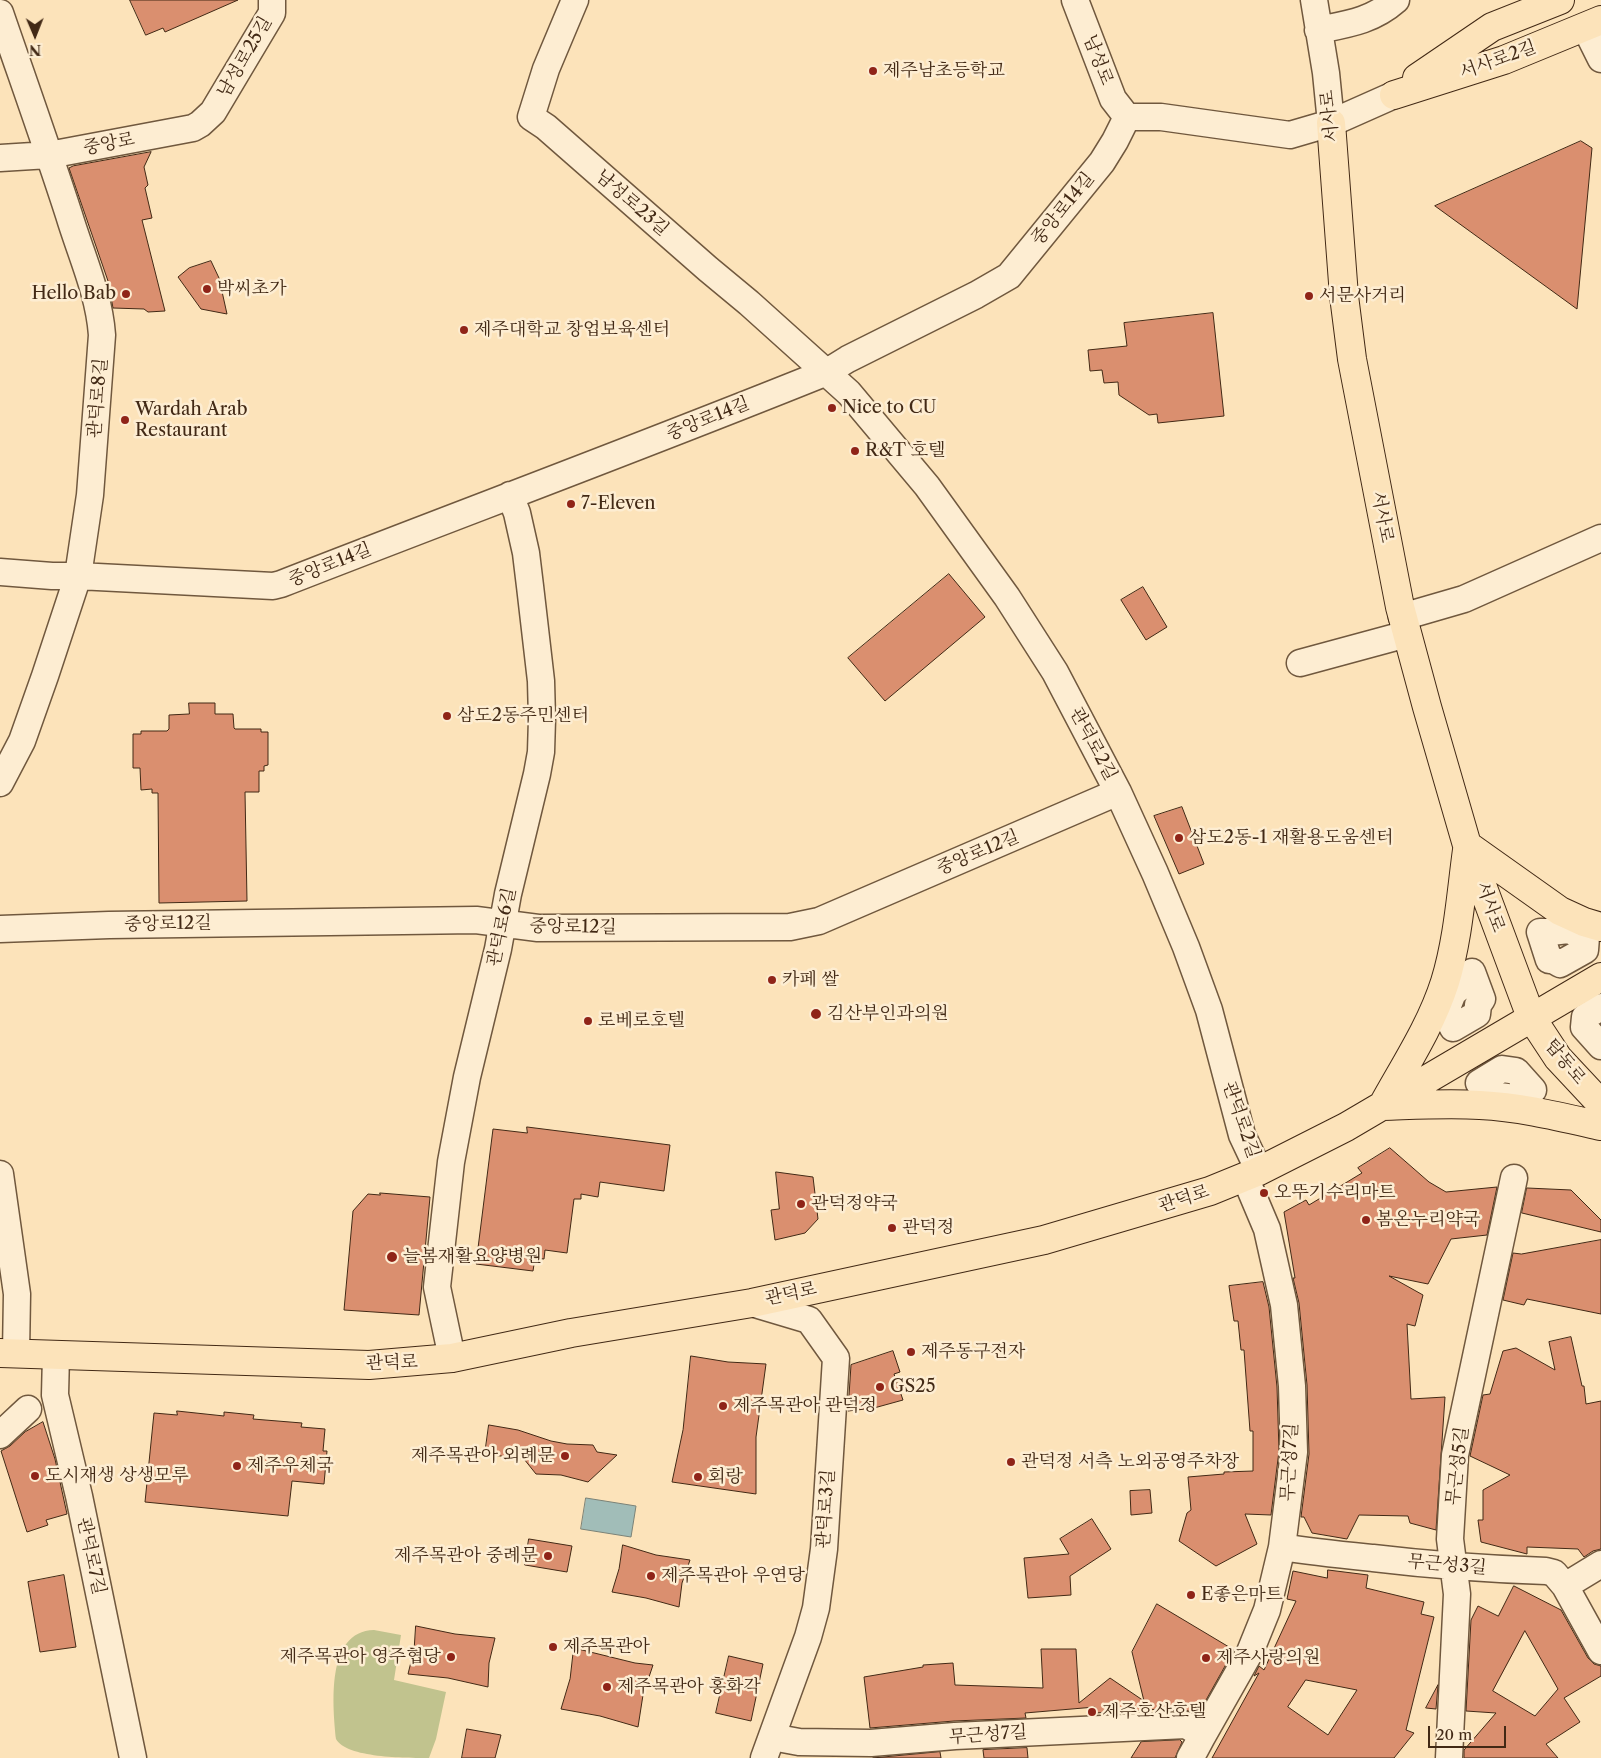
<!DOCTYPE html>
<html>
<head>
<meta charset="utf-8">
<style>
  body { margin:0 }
  #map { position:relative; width:1601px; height:1758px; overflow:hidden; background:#fce3ba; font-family:"Libre Caslon Text",serif }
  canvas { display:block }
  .north { position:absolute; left:10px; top:10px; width:50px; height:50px; -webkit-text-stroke:4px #fdedd2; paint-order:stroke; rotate:179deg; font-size:14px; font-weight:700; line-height:20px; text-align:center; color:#422915 }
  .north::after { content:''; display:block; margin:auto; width:18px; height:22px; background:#422915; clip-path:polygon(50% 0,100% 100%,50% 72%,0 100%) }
  .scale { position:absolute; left:1428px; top:1726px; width:78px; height:22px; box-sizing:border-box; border:2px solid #422915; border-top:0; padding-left:6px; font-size:15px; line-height:18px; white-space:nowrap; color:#422915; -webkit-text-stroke:4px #fdedd2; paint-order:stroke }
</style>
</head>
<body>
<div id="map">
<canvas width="1601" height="1758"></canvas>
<div class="north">N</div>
<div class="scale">20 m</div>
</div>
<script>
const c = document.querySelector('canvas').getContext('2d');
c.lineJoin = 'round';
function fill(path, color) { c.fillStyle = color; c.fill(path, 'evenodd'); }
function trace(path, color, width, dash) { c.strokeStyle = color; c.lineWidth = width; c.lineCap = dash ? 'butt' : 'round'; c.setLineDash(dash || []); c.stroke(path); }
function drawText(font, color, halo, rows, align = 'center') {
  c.font = font + ' "Libre Caslon Text","Noto Serif KR",serif'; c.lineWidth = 5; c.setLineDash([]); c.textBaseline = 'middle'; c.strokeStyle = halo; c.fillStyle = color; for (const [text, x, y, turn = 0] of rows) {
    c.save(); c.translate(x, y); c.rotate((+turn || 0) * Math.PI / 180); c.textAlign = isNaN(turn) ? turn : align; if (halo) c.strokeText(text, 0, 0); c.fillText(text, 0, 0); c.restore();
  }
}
const green = new Path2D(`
  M 374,1630 L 401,1635 L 394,1680 L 446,1692 L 436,1739 L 429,1758 C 406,1758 346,1758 336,1739 C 333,1707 325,1631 374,1630 Z`);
const water = new Path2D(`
  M 586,1498 L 636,1506 L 631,1537 L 581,1529 Z`);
const building = new Path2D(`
  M 130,0 L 238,0 L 165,32 L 163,28 L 146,35 Z
  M 1581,141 L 1592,148 L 1577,309 L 1435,206 Z
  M 151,152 L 144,167 L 148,185 L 145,188 L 152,218 L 142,220 L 165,311 L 148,312 L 144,309 L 113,308 L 108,281 L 69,168 L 73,166 Z
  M 211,261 L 219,278 L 227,314 L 201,309 L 178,277 L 189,268 Z
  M 1213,313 L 1224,416 L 1158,423 L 1157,414 L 1149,415 L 1119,395 L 1118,382 L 1104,383 L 1102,370 L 1090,371 L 1088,350 L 1127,346 L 1124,323 Z
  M 949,574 L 985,617 L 885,701 L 848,658 Z
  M 1143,587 L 1167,627 L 1146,640 L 1121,600 Z
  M 189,703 L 215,703 L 215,714 L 233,714 L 234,728 L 235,729 L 261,729 L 261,732 L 268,732 L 268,765 L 264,766 L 264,771 L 259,771 L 259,792 L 245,792 L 247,901 L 159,903 L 158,793 L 152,793 L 152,789 L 141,790 L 140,768 L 133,768 L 133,734 L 141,734 L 141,731 L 167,731 L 169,729 L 169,715 L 189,714 Z
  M 1182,807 L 1204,864 L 1179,874 L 1154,816 Z
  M 527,1127 L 670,1145 L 664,1191 L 600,1182 L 598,1197 L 581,1194 L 581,1199 L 574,1199 L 567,1253 L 545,1250 L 544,1259 L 535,1258 L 533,1271 L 476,1264 L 493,1129 L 527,1133 Z
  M 1390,1148 L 1429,1182 L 1446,1192 L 1497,1187 L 1487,1235 L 1451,1239 L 1428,1284 L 1389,1276 L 1423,1295 L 1415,1326 L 1407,1324 L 1411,1399 L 1445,1397 L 1436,1530 L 1410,1523 L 1408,1516 L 1359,1515 L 1347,1539 L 1312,1533 L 1304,1517 L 1301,1517 L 1309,1454 L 1307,1385 L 1299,1303 L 1293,1278 L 1295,1278 L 1284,1212 L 1306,1200 L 1309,1205 L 1362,1173 L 1358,1168 Z
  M 776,1172 L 813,1177 L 818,1219 L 805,1233 L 775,1240 L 771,1210 L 779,1209 Z
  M 1527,1188 L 1571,1190 L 1601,1220 L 1601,1232 L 1522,1213 Z
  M 380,1193 L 430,1197 L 419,1315 L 344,1310 L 353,1211 L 368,1194 L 380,1195 Z
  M 1601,1240 L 1601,1314 L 1527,1299 L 1524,1305 L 1503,1300 L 1513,1253 L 1521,1254 Z
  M 1263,1282 L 1269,1307 L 1277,1387 L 1279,1451 L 1271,1515 L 1245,1514 L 1257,1544 L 1216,1566 L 1179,1541 L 1187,1513 L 1191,1510 L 1188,1477 L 1224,1474 L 1224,1472 L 1253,1471 L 1253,1431 L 1250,1431 L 1244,1350 L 1241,1350 L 1238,1321 L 1234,1321 L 1229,1286 Z
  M 1571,1337 L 1582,1386 L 1584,1386 L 1586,1404 L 1601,1401 L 1601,1549 L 1593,1551 L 1584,1557 L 1578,1549 L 1527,1547 L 1527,1554 L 1481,1542 L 1478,1520 L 1483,1520 L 1483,1490 L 1510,1475 L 1470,1456 L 1483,1395 L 1490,1394 L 1503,1351 L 1516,1348 L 1555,1370 L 1549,1342 Z
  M 893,1351 L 900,1372 L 894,1374 L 903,1400 L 874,1408 L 848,1411 L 851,1365 Z
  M 691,1356 L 728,1362 L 766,1364 L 756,1437 L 756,1494 L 672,1482 L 683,1430 Z
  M 177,1411 L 224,1416 L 224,1412 L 254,1415 L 253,1419 L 302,1423 L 301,1427 L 325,1429 L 323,1451 L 327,1451 L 324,1484 L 292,1481 L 288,1516 L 145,1502 L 154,1413 L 177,1415 Z
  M 43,1422 L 55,1459 L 67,1514 L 46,1520 L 48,1525 L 27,1532 L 1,1451 L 10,1446 L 25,1432 Z
  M 489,1425 L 518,1430 L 551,1441 L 567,1444 L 593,1445 L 597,1452 L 617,1455 L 588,1482 L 561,1475 L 536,1474 L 524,1459 L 485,1454 Z
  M 1150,1490 L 1152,1513 L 1131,1515 L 1130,1491 Z
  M 1092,1519 L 1111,1549 L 1070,1576 L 1071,1595 L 1028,1598 L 1024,1558 L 1069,1554 L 1060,1539 Z
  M 529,1539 L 572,1546 L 567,1572 L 525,1565 Z
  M 623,1545 L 656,1555 L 690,1560 L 682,1583 L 679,1607 L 646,1598 L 612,1592 L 619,1569 Z
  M 1328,1570 L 1368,1575 L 1366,1588 L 1424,1602 L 1421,1614 L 1434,1617 L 1406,1730 L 1414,1733 L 1394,1758 L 1212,1758 L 1259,1673 L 1254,1676 L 1259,1666 L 1264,1670 L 1296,1601 L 1287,1599 L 1293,1571 L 1327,1578 ZM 1306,1680 L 1357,1690 L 1328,1735 L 1288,1707 Z
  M 64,1575 L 76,1647 L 40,1652 L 28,1582 Z
  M 1514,1586 L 1561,1610 L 1588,1658 L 1594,1664 L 1601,1666 L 1601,1676 L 1564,1698 L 1580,1722 L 1546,1744 L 1558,1758 L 1464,1758 L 1464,1750 L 1496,1713 L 1466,1711 L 1471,1620 L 1478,1606 L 1498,1616 ZM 1525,1631 L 1558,1689 L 1535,1716 L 1493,1691 Z
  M 1157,1604 L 1234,1650 L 1201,1709 L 1194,1713 L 1185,1710 L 1161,1711 L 1162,1709 L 1095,1713 L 1095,1707 L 1025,1713 L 1026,1718 L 954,1721 L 870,1728 L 864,1677 L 923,1667 L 923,1665 L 953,1663 L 955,1685 L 1043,1688 L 1041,1649 L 1076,1649 L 1079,1703 L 1110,1678 L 1144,1701 L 1132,1652 Z
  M 416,1626 L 455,1634 L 495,1638 L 489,1663 L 488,1687 L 448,1678 L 408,1674 L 414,1650 Z
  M 574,1648 L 635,1663 L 653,1665 L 643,1695 L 638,1727 L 600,1716 L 561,1709 L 570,1679 Z
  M 729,1656 L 763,1664 L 751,1721 L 716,1713 Z
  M 1438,1685 L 1436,1709 L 1426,1708 Z
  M 467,1729 L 501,1735 L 495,1758 L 462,1758 Z
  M 1180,1740 L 1182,1742 L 1175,1758 L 1131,1758 L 1141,1742 Z
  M 1027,1748 L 1028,1758 L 984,1758 L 983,1750 Z
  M 940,1752 L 941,1758 L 873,1758 Z`);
const minor = new Path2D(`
  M 575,0 L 546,69 L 531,117 L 546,127 L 708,269 L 749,303 L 849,393 L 927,486 L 1007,597 L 1055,672 L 1118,792 L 1155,873 L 1186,947 L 1209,1010 L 1242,1135 L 1259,1171
  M 1075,0 L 1113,99 L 1127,117
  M 1314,0 L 1326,73 L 1331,123
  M 0,13 C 23,80 47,147 69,215 C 81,255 99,293 102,335 L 90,495 L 78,576 L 45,676 L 22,741 L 0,783
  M 1585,27 L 1601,59
  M 1318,30 C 1348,24 1372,21 1396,0
  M 1127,117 L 1161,117 L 1290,135 L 1331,123 L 1394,95
  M 0,158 L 49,155 L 193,128 L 200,124 L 213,112 L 272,13 L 272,0
  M 0,572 L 52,576 L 78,576 L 273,586 L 281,584 C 463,513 646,445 827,372 L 848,359 L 976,295 L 1009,276 L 1102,162 L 1115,141 L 1127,117
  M 1402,617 L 1464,599 L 1601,538
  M 1300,663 L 1407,634
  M 0,929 L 109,925 L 476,920 L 538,928 L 790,927 L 819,921 L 1118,792
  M 1568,930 L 1586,937 L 1585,950 L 1560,964 L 1553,960 L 1549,960 L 1540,932 L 1551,932 Z
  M 1472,972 L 1482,999 L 1478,1005 L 1477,1014 L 1453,1028 L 1445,1013 L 1453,993 L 1464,984 Z
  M 1601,1007 L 1585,1017 L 1584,1027 L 1601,1046
  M 1502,1069 L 1516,1071 L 1533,1090 L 1523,1092 L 1514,1098 L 1492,1095 L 1487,1087 L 1479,1083 Z
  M 0,1174 L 17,1294 L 16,1353
  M 752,1303 L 809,1320 L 836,1358 L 824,1549 L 816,1608 L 808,1637 L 764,1758
  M 56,1355 L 55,1395 L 79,1496 L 133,1758
  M 452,1358 L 437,1287 L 451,1162 L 467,1077 L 498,949 L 508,894 L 537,774 L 541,752 L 542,719 L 541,681 L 530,586 L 526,553 L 517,513 L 510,495
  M 0,1435 L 28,1409
  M 1282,1547 C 1312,1552 1343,1555 1373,1558 C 1431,1565 1488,1569 1546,1571 L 1554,1573 L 1565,1586 L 1601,1564
  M 1565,1586 L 1601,1651
  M 772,1737 L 799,1742 L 871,1743 L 955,1736 L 1186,1725 L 1203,1735 L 1195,1750
  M 1190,1758 L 1250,1652 L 1267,1610 L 1282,1547 L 1294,1452 L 1292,1386 L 1284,1305 L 1267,1229 L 1245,1177
  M 1449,1758 L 1457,1594 L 1450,1539 L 1455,1455 L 1514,1178`);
const major = new Path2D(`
  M 1417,78 L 1492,27 L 1560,0
  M 1394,95 L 1504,60 L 1601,20
  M 1331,123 L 1344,296 L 1352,359 L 1400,607 L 1427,707 L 1467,845 L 1531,1017 L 1558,1058 L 1601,1104
  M 1467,845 L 1560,911 L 1584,922 L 1601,927
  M 1383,1105 C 1405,1065 1431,1026 1445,982 C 1458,940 1461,894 1467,850
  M 1383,1106 C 1415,1105 1448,1103 1480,1105 C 1521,1107 1561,1117 1601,1126
  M 0,1353 L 369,1365 L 452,1358 L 571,1333 L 752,1303 L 1044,1240 L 1210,1191 L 1259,1171 L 1346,1127 L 1601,977`);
const markers = [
  [873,71,5,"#8f2418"],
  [207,289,5,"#8f2418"],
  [126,294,5,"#8f2418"],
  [1309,296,5,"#8f2418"],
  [464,330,5,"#8f2418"],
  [832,408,5,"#8f2418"],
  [125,420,5,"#8f2418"],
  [855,451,5,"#8f2418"],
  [571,504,5,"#8f2418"],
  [447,716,5,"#8f2418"],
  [1179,838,5,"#8f2418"],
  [772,980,5,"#8f2418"],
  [816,1014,6,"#8f2418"],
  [588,1021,5,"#8f2418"],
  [1264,1193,5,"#8f2418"],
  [801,1204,5,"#8f2418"],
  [1366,1220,5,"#8f2418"],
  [892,1228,5,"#8f2418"],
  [392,1257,6,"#8f2418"],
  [911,1352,5,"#8f2418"],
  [880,1387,5,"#8f2418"],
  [723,1406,5,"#8f2418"],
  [565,1456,5,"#8f2418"],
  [1011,1462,5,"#8f2418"],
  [237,1466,5,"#8f2418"],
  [35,1476,5,"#8f2418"],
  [698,1477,5,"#8f2418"],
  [548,1556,5,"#8f2418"],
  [651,1576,5,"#8f2418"],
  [1191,1595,5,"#8f2418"],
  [553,1647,5,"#8f2418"],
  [451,1657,5,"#8f2418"],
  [1206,1658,5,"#8f2418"],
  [607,1687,5,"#8f2418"],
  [1092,1712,5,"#8f2418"]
];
const streetNames = [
  ["남성로25길",245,57,-60],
  ["남성로",1098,60,69],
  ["서사로2길",1498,60,-20],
  ["서사로",1330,116,-96],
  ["중앙로",109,144,-11],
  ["남성로23길",632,203,41],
  ["중앙로14길",1063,209,-51],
  ["관덕로8길",98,398,-85],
  ["중앙로14길",708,419,-22],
  ["서사로",1382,517,79],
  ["중앙로14길",330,565,-22],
  ["관덕로2길",1093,744,62],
  ["중앙로12길",978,853,-23],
  ["서사로",1490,907,70],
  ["중앙로12길",168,924,-1],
  ["관덕로6길",502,927,-78],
  ["중앙로12길",573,927,1],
  ["탑동로",1565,1062,51],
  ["관덕로2길",1241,1120,71],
  ["관덕로",1184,1199,-18],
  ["관덕로",791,1294,-12],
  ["관덕로",392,1363,-2],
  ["무근성7길",1290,1462,-87],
  ["무근성5길",1458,1466,-83],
  ["관덕로3길",826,1509,-86],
  ["관덕로7길",91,1556,78],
  ["무근성3길",1447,1565,5],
  ["무근성7길",988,1735,-4]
];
const poiNames = [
  ["제주남초등학교",883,71],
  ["박씨초가",217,289],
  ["Hello Bab",116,294,"right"],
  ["서문사거리",1319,296],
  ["제주대학교 창업보육센터",474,330],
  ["Nice to CU",842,408],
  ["Wardah Arab",135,410],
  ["Restaurant",135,431],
  ["R&T 호텔",865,451],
  ["7-Eleven",581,504],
  ["삼도2동주민센터",457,716],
  ["삼도2동-1 재활용도움센터",1189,838],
  ["카페 쌀",782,980],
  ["김산부인과의원",827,1014],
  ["로베로호텔",598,1021],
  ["오뚜기수리마트",1274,1193],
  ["관덕정약국",811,1204],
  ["봄온누리약국",1376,1220],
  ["관덕정",902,1228],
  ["늘봄재활요양병원",403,1257],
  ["제주동구전자",921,1352],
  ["GS25",890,1387],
  ["제주목관아 관덕정",733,1406],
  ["제주목관아 외례문",555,1456,"right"],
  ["관덕정 서측 노외공영주차장",1021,1462],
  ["제주우체국",247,1466],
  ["도시재생 상생모루",45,1476],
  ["회랑",708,1477],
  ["제주목관아 중례문",538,1556,"right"],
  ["제주목관아 우연당",661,1576],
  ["E좋은마트",1201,1595],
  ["제주목관아",563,1647],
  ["제주목관아 영주협당",441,1657,"right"],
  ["제주사랑의원",1216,1658],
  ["제주목관아 홍화각",617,1687],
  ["제주호산호텔",1102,1712]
];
fill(green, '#c1c38e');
fill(water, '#a1bdb8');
trace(water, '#7b8277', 1);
fill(building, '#da8f6f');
trace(building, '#422915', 1);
trace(minor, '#70583e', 29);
trace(major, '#422915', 30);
trace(minor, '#fdedd2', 26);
trace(major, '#fce3ba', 28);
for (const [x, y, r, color] of markers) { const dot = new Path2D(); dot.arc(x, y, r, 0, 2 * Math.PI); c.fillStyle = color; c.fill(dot); trace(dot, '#fdedd2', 2); }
drawText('18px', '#422915', '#fdedd2', streetNames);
drawText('18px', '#422915', '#fdedd2', poiNames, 'left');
</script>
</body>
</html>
